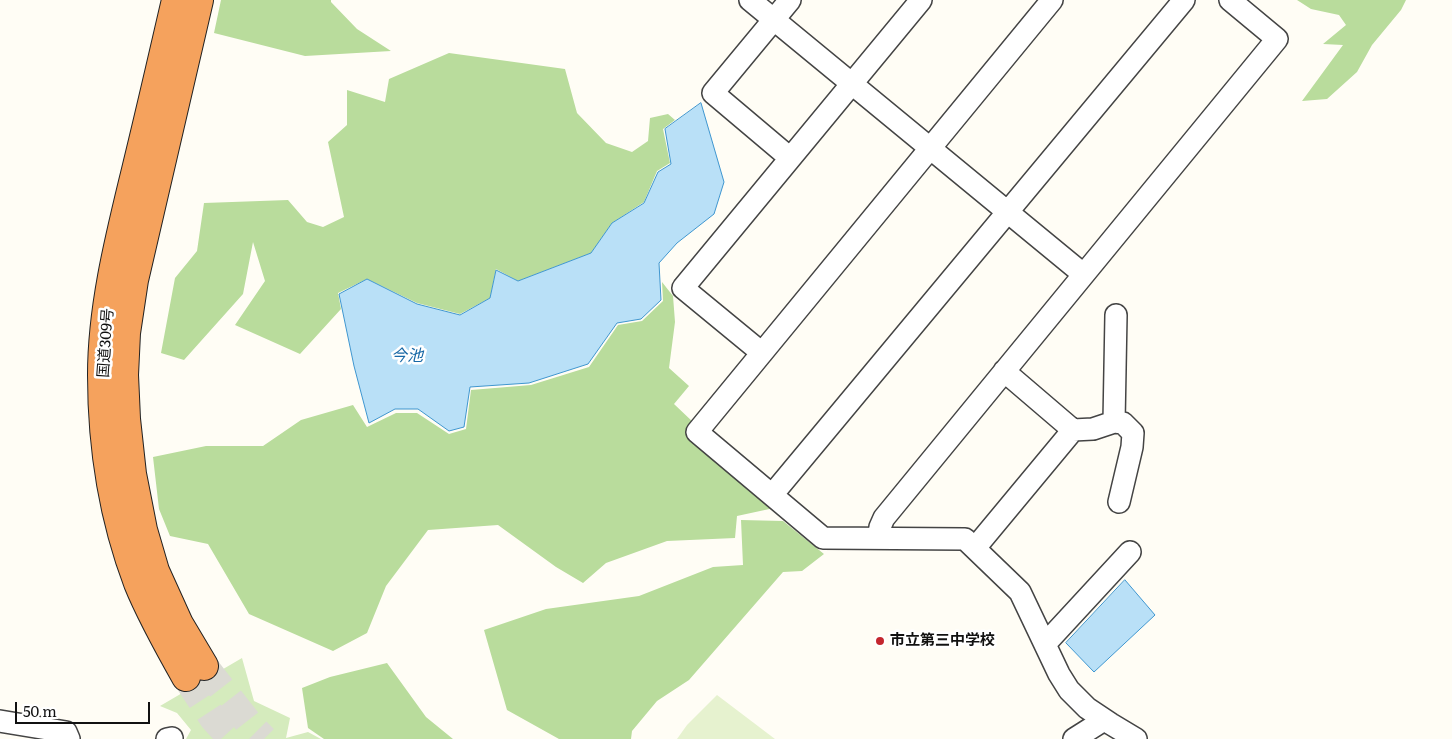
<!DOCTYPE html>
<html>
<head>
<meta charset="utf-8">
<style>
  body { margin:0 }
  #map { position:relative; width:1452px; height:739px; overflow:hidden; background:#fffdf5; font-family:Literata,serif }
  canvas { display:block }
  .scale { position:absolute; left:15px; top:702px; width:135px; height:22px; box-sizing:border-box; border:2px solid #111; border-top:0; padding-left:6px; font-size:15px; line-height:18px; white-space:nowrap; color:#111; -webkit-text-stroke:4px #fff; paint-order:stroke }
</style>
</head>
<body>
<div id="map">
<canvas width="1452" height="739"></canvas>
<div class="scale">50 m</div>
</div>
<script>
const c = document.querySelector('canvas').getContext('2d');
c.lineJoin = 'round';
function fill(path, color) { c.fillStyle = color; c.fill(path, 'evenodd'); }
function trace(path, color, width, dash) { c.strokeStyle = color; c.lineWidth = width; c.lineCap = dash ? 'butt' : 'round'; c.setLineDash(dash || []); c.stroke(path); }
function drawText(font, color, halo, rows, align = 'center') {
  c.font = font + ' Literata,"Noto Sans JP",serif'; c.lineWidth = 5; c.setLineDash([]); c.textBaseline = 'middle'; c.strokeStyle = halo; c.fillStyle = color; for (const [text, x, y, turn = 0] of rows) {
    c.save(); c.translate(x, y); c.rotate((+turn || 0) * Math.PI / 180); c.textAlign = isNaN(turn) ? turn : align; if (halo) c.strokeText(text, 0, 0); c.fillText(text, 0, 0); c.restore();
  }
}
const green = new Path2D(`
  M 242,658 L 254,701 L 290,718 L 286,738 L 308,732 L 321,739 L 186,739 L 191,730 L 177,713 L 160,706 Z`);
const forest = new Path2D(`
  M 221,0 L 331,0 L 331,2 L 357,29 L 391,51 L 305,56 L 214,33 Z
  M 1297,0 L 1406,0 L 1401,10 L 1372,45 L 1357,72 L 1327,99 L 1302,101 L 1343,45 L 1323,44 L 1346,25 L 1339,15 L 1311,9 Z
  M 449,53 L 565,69 L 577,113 L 606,143 L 632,152 L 648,141 L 650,118 L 668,114 L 675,120 L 663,129 L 670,163 L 657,171 L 644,202 L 612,223 L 591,253 L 518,281 L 496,269 L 490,298 L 460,314 L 417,303 L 367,279 L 338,293 L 341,309 L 300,354 L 235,325 L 265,281 L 253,242 L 243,294 L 184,360 L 161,353 L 175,278 L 197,251 L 204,203 L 288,200 L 307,222 L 323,227 L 344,217 L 328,142 L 347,125 L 347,90 L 385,102 L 389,79 Z
  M 662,282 L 673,296 L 675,322 L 669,368 L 689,386 L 674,404 L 694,423 L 774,508 L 737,516 L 735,538 L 667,541 L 606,563 L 583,583 L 556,567 L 498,525 L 428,530 L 386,586 L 367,633 L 333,651 L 249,614 L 208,544 L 170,536 L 159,509 L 153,457 L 206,446 L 263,446 L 301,420 L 353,405 L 367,427 L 396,413 L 417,413 L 449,434 L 466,429 L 471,390 L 531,385 L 589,367 L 618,325 L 642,321 L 663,301 Z
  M 741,520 L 783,521 L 824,554 L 802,571 L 783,572 L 689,680 L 657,701 L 632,731 L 631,739 L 559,739 L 507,710 L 484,630 L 546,609 L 639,596 L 713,567 L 743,565 Z
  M 387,663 L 426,717 L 453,739 L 324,739 L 308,728 L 302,688 L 330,677 Z`);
const pitch = new Path2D(`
  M 717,695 L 775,739 L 677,739 L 687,725 Z`);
const water = new Path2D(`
  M 701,103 L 724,182 L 714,214 L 677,243 L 659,263 L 661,300 L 641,319 L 617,323 L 588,364 L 529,383 L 470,387 L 464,427 L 449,431 L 418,409 L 395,409 L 369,423 L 354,366 L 339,294 L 367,279 L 417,304 L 460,315 L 490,298 L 496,270 L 518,281 L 591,253 L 612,223 L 644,203 L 658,172 L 671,164 L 665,129 Z
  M 1125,580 L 1155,615 L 1094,672 L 1066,643 Z`);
const highwayTunnel = new Path2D(`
  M 204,666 L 251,726 L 264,739
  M 186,677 L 213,718 L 232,739`);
const street = new Path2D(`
  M 750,0 L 1083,274
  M 790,0 L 713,93 L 790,158
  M 1052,0 L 697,432 L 823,538 L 965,539 L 1020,592 L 1059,674 L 1069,690 L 1087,708 L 1111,724 L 1136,739
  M 762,353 L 683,288 L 921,0
  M 1004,371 L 1073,430 L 1093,429 L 1114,422 L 1123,423 L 1133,433 L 1132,447 L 1119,502
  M 1114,422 L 1116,315
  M 772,495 L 1184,0
  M 879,538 L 880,527 L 884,518 L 1277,39 L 1230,0
  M 975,548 L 1073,430
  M 1045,644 L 1130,552
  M 0,721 L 66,732 L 69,739
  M 167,739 L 172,738
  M 1074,739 L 1104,720`);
const highway = new Path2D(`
  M 176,0 C 163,56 150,113 136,170 C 120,236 102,306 102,375 C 102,444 113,517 138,583 C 151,615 169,647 186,677
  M 199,0 L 134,280 L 126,333 L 124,375 L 126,419 L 132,474 L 143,530 L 155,571 L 179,624 L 204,666`);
const markers = [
  [880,641,5,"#c4262e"]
];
const streetNames = [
  ["国道309号",106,343,-86]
];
const poiNames = [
  ["市立第三中学校",890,641]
];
const waterNames = [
  ["今池",407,356]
];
fill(green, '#d5ebbd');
fill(forest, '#b9dc9c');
fill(pitch, '#e6f2cf');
fill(water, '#b9e0f7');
trace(water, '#3f96cf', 1);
trace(highwayTunnel, '#dbdad3', 28, [28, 14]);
trace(street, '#444', 24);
trace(highway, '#222', 30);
trace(street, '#fff', 21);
trace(highway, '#f5a25d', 28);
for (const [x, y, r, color] of markers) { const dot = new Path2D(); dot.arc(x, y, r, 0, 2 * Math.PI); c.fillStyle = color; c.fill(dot); trace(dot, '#fff', 2); }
drawText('15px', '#111', '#fff', streetNames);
drawText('bold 15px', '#111', '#fff', poiNames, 'left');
drawText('italic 16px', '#1768a6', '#fff', waterNames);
</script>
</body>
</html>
